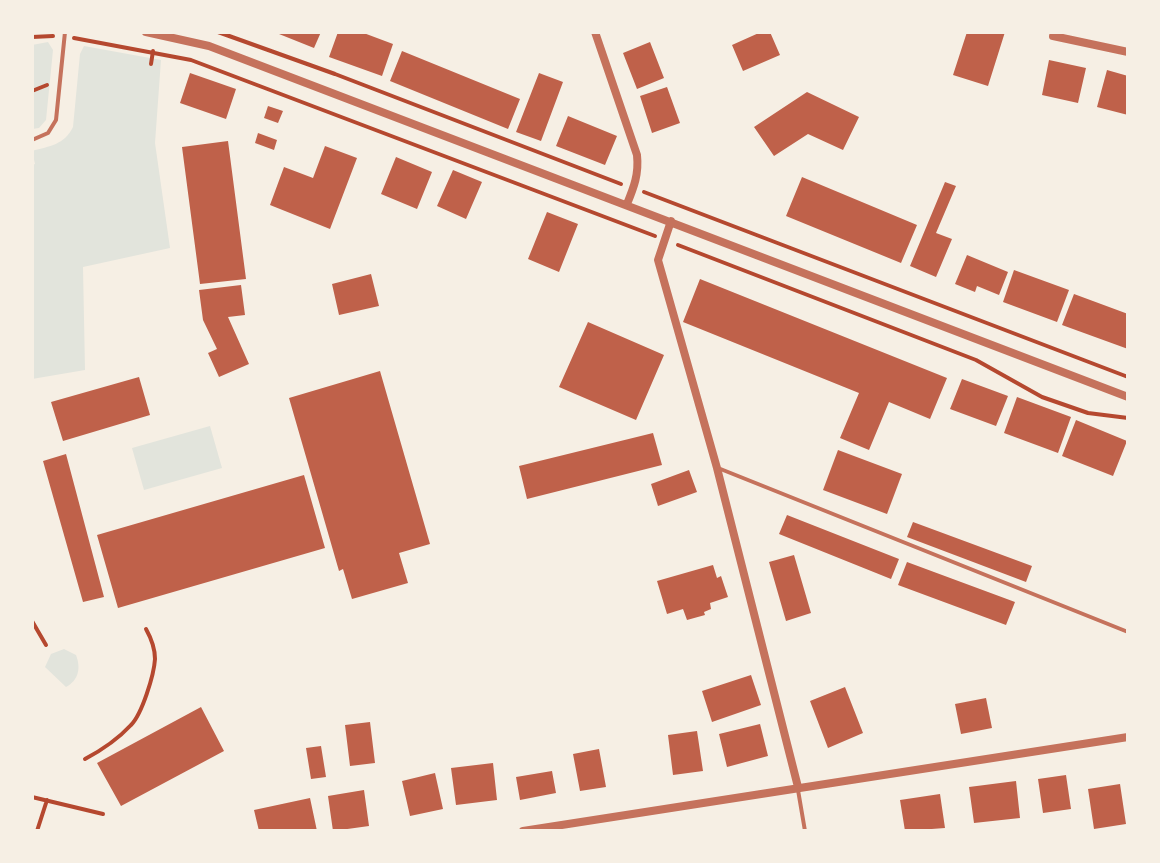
<!DOCTYPE html>
<html>
<head>
<meta charset="utf-8">
<style>
  body { margin:0 }
  #map { position:relative; width:1160px; height:863px; overflow:hidden; background:#f6efe4; font-family:Montserrat,sans-serif }
  canvas { display:block }
  .frame { position:absolute; inset:0; border:34px solid #f6efe4; pointer-events:none }
</style>
</head>
<body>
<div id="map">
<canvas width="1160" height="863"></canvas>
<div class="frame"></div>
</div>
<script>
const c = document.querySelector('canvas').getContext('2d');
c.lineJoin = 'round';
function fill(path, color) { c.fillStyle = color; c.fill(path, 'evenodd'); }
function trace(path, color, width, dash) { c.strokeStyle = color; c.lineWidth = width; c.lineCap = dash ? 'butt' : 'round'; c.setLineDash(dash || []); c.stroke(path); }
const green = new Path2D(`
  M 48,42 L 53,50 L 46,120 L 39,128 L 32,129 L 32,45 Z
  M 84,46 L 161,60 L 155,143 L 170,248 L 83,267 L 85,370 L 32,379 L 32,165 L 35,164 L 32,151 C 50,146 64,145 73,127 L 80,54 Z
  M 210,426 L 222,468 L 144,490 L 132,448 Z
  M 64,649 L 76,655 C 81,668 79,680 66,687 L 45,667 L 51,654 Z`);
const building = new Path2D(`
  M 274,32 L 321,32 L 314,48 Z
  M 338,32 L 361,32 L 393,44 L 382,76 L 329,57 Z
  M 761,32 L 770,32 L 780,55 L 743,71 L 732,45 Z
  M 967,32 L 1005,32 L 988,86 L 953,75 Z
  M 650,42 L 664,78 L 637,89 L 623,53 Z
  M 402,51 L 520,99 L 508,129 L 390,81 Z
  M 1049,60 L 1086,68 L 1078,103 L 1042,95 Z
  M 1107,70 L 1128,76 L 1128,115 L 1097,107 Z
  M 190,73 L 236,89 L 226,119 L 180,103 Z
  M 539,73 L 563,82 L 541,141 L 516,132 Z
  M 667,87 L 680,123 L 652,133 L 640,96 Z
  M 807,92 L 859,117 L 843,150 L 808,134 L 774,156 L 754,127 Z
  M 268,106 L 283,111 L 278,123 L 264,118 Z
  M 568,116 L 617,136 L 605,165 L 556,146 Z
  M 258,133 L 277,140 L 274,150 L 255,143 Z
  M 228,141 L 246,279 L 200,284 L 182,147 Z
  M 325,146 L 357,158 L 330,229 L 270,205 L 284,167 L 313,178 Z
  M 396,157 L 432,172 L 417,209 L 381,194 Z
  M 453,170 L 482,182 L 466,219 L 437,206 Z
  M 802,177 L 917,225 L 901,263 L 786,216 Z
  M 945,182 L 956,186 L 936,233 L 952,239 L 936,277 L 910,266 Z
  M 547,212 L 578,224 L 559,272 L 528,259 Z
  M 967,255 L 1008,272 L 999,295 L 977,286 L 975,292 L 955,284 Z
  M 1014,270 L 1069,290 L 1057,322 L 1003,302 Z
  M 371,274 L 379,306 L 339,315 L 332,284 Z
  M 700,279 L 947,378 L 930,419 L 889,402 L 869,450 L 840,438 L 859,393 L 683,322 Z
  M 241,285 L 245,315 L 228,317 L 249,364 L 219,377 L 208,353 L 217,349 L 203,320 L 199,290 Z
  M 1074,294 L 1128,314 L 1128,349 L 1062,325 Z
  M 588,322 L 664,355 L 636,420 L 559,387 Z
  M 380,371 L 430,544 L 399,553 L 408,583 L 352,599 L 343,569 L 339,571 L 289,398 Z
  M 139,377 L 150,415 L 63,441 L 51,402 Z
  M 962,379 L 1008,396 L 996,426 L 950,409 Z
  M 1017,397 L 1071,417 L 1058,453 L 1004,433 Z
  M 1076,420 L 1127,441 L 1113,476 L 1062,456 Z
  M 653,433 L 662,465 L 527,499 L 519,466 Z
  M 838,450 L 902,474 L 887,514 L 823,490 Z
  M 66,454 L 104,597 L 83,602 L 43,461 Z
  M 689,470 L 697,492 L 658,506 L 651,484 Z
  M 304,475 L 325,548 L 118,608 L 97,535 Z
  M 787,515 L 899,559 L 891,579 L 779,534 Z
  M 913,522 L 1032,566 L 1026,582 L 907,537 Z
  M 794,555 L 811,613 L 786,621 L 769,562 Z
  M 907,562 L 1015,602 L 1006,625 L 898,585 Z
  M 713,565 L 717,578 L 721,576 L 728,597 L 710,603 L 711,609 L 704,612 L 705,615 L 687,620 L 683,609 L 667,614 L 657,581 Z
  M 751,675 L 761,705 L 712,722 L 702,691 Z
  M 845,687 L 863,733 L 828,748 L 810,701 Z
  M 986,698 L 992,728 L 961,734 L 955,704 Z
  M 201,707 L 224,751 L 121,806 L 97,763 Z
  M 370,722 L 375,763 L 350,766 L 345,725 Z
  M 760,724 L 768,756 L 727,767 L 719,734 Z
  M 697,731 L 703,771 L 673,775 L 668,735 Z
  M 321,746 L 326,777 L 311,779 L 306,748 Z
  M 599,749 L 606,787 L 580,791 L 573,754 Z
  M 493,763 L 497,800 L 456,805 L 451,768 Z
  M 552,771 L 556,793 L 520,800 L 516,777 Z
  M 435,773 L 443,809 L 410,816 L 402,781 Z
  M 1066,775 L 1071,809 L 1043,813 L 1038,779 Z
  M 1016,781 L 1020,818 L 974,823 L 969,787 Z
  M 1120,784 L 1126,824 L 1094,829 L 1088,789 Z
  M 364,790 L 369,826 L 333,831 L 328,796 Z
  M 940,794 L 945,828 L 905,831 L 900,800 Z
  M 310,798 L 317,831 L 259,831 L 254,810 Z`);
const path = new Path2D(`
  M 218,32 L 335,74 L 621,184
  M 32,37 L 53,36
  M 74,38 L 191,60 L 655,236
  M 151,64 L 153,51
  M 32,91 L 47,85
  M 644,192 L 1128,377
  M 678,245 L 976,360 L 1042,397 L 1088,413 L 1128,418
  M 32,621 L 46,645
  M 85,759 C 102,750 118,739 131,725 C 142,714 154,675 155,659 C 155,649 151,638 146,629
  M 32,797 L 103,814
  M 37,831 L 47,800`);
const service = new Path2D(`
  M 32,140 L 48,133 L 56,120 L 65,32
  M 718,468 L 1128,632
  M 798,790 L 805,831`);
const minor = new Path2D(`
  M 146,32 L 209,46 L 1128,397
  M 595,32 L 637,155 C 639,174 634,187 627,204
  M 1053,36 L 1128,52
  M 671,221 L 658,260 L 717,468 L 798,787
  M 523,831 L 1128,737`);
fill(green, '#e2e4dc');
fill(building, '#bf614a');
trace(path, '#b5482f', 4);
trace(service, '#c5725c', 4);
trace(minor, '#c5725c', 8);
</script>
</body>
</html>
